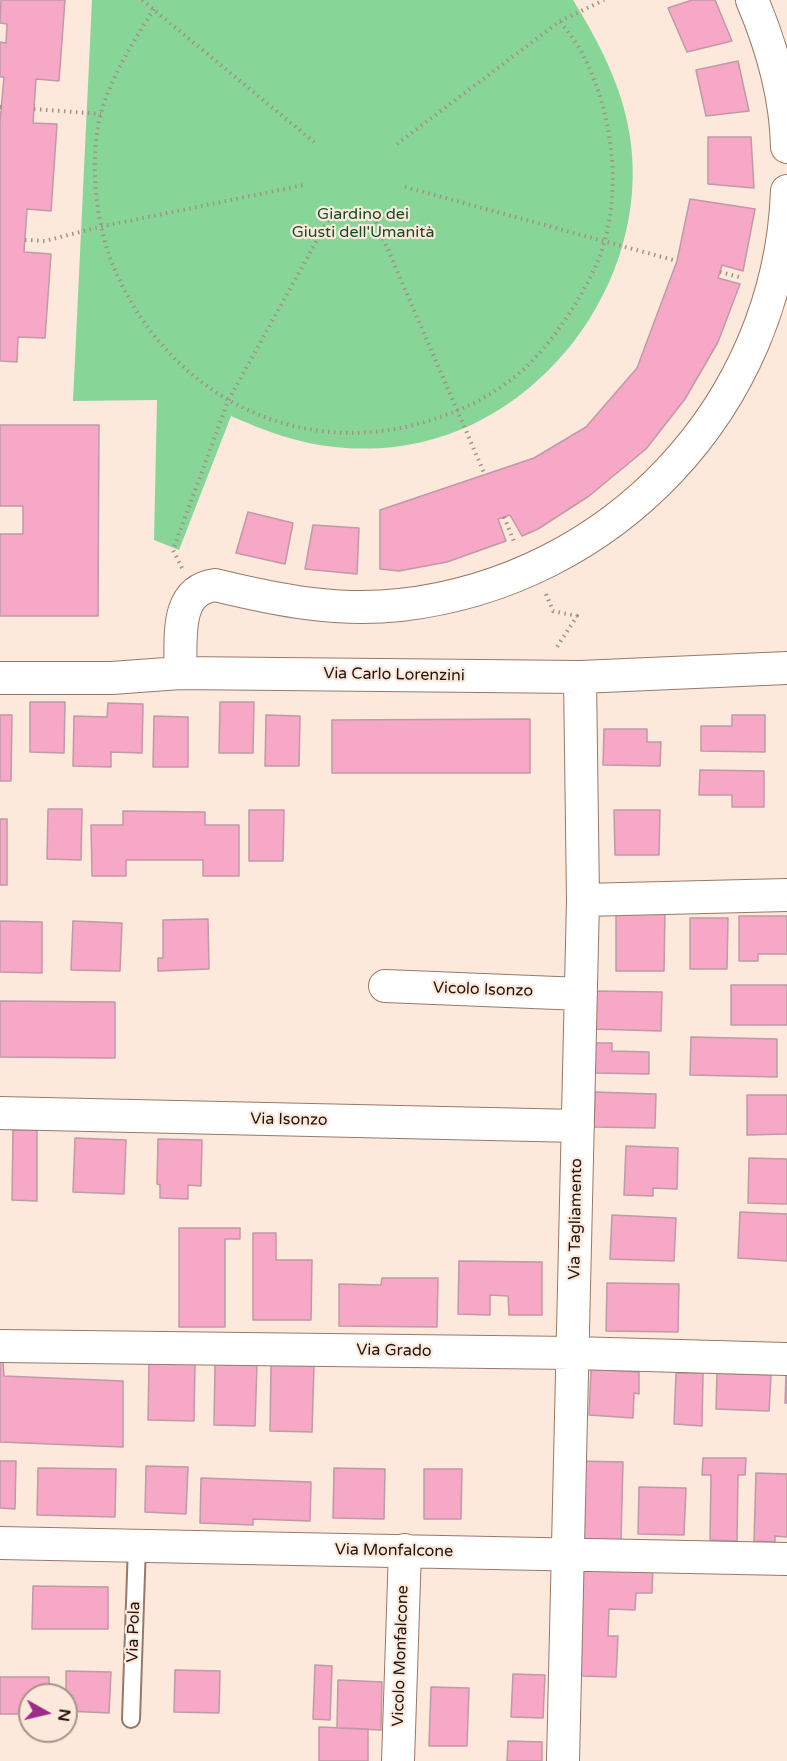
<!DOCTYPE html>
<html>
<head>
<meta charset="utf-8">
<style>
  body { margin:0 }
  #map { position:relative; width:787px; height:1761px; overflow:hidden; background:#fde8dc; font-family:"Varela Round",sans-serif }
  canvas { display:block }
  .north { position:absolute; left:18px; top:1683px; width:60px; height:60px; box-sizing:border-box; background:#fde8dc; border:2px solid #a59489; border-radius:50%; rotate:98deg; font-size:16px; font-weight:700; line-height:24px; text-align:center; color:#21150d }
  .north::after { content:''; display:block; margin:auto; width:21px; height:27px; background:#9e2b87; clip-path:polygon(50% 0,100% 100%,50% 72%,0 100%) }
</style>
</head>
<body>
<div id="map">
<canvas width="787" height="1761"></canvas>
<div class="north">N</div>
</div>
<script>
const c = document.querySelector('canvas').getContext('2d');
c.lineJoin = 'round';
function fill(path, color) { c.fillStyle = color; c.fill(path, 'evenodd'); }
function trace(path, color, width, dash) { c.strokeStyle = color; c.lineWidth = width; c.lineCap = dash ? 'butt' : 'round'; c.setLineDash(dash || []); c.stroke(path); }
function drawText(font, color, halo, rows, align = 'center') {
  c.font = font + ' "Varela Round",sans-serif'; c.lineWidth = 4.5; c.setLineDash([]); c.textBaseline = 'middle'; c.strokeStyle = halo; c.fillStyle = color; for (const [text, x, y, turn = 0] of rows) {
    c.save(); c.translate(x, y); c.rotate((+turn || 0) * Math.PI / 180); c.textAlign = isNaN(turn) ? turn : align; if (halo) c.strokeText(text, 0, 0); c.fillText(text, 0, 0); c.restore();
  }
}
const green = new Path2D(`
  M 92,0 L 573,0 C 599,42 623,88 630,137 C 652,282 539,431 394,447 C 331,453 287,441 231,416 L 179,550 L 154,540 L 157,400 L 73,401 Z`);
const building = new Path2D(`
  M 1,0 L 65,0 L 59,81 L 36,79 L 33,123 L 57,124 L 51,211 L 27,209 L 24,252 L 51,254 L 45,338 L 18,337 L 17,362 L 0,361 L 0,122 L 4,77 L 0,77 L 0,42 L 6,43 L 7,24 L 0,23 Z
  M 692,0 L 715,0 L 732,41 L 687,52 L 668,8 Z
  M 738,61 L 749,111 L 706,116 L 696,70 Z
  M 708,137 L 751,137 L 754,188 L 708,184 Z
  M 690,199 L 755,209 L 743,271 L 722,265 L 718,278 L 740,284 L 718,342 L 685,399 L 646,449 L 589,496 L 538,529 L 522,536 L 510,515 L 498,519 L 506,541 L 447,562 L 399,571 L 380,569 L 380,510 L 534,458 L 586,427 L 637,368 L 677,261 Z
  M 0,425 L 99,425 L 98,616 L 0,616 L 0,534 L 23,534 L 23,506 L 0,506 Z
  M 248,512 L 293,523 L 285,564 L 236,553 Z
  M 313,525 L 359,528 L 357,574 L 305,569 Z
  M 30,702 L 65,702 L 64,753 L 30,752 Z
  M 220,702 L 254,702 L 253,753 L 219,753 Z
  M 108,703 L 143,704 L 142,753 L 111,752 L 111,767 L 73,766 L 74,716 L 107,717 Z
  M 0,715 L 12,715 L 11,781 L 0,781 Z
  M 266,715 L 300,716 L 299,766 L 265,766 Z
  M 732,715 L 765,715 L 765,752 L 701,751 L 701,726 L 732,726 Z
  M 154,716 L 188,717 L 188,767 L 153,767 Z
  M 530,719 L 530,773 L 332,773 L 332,720 Z
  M 604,729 L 647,729 L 647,742 L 661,742 L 660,766 L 603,765 Z
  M 700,770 L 764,771 L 764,807 L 732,807 L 732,795 L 699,795 Z
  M 48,809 L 82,809 L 81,860 L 47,859 Z
  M 249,810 L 284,810 L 283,861 L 249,861 Z
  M 614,810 L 660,810 L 659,855 L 615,855 Z
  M 123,811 L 205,812 L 205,825 L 239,825 L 239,876 L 203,876 L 203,860 L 126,860 L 126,876 L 92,876 L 91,825 L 123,825 Z
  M 0,819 L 7,819 L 7,885 L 0,885 Z
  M 616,912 L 665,912 L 664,971 L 616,971 Z
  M 739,916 L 787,916 L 787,954 L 758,954 L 758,961 L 739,961 Z
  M 690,918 L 728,918 L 727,969 L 690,969 Z
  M 208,919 L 209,969 L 158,971 L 158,958 L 163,958 L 163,920 Z
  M 0,921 L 42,922 L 42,973 L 0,972 Z
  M 73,921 L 122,923 L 120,971 L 71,970 Z
  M 731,985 L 787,985 L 787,1025 L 731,1025 Z
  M 594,991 L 662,992 L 661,1031 L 592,1029 Z
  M 0,1001 L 115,1002 L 115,1058 L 0,1057 Z
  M 691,1037 L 777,1039 L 777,1077 L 690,1075 Z
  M 595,1043 L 612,1043 L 612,1051 L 649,1052 L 649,1074 L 594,1073 Z
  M 595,1092 L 656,1094 L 655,1128 L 594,1127 Z
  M 747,1095 L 787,1095 L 787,1134 L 747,1135 Z
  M 13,1130 L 37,1130 L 37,1201 L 12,1200 Z
  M 75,1138 L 126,1140 L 124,1194 L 73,1192 Z
  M 158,1139 L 202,1140 L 201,1186 L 188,1185 L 188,1199 L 160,1198 L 160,1185 L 157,1184 Z
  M 626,1146 L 678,1148 L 677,1189 L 653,1188 L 653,1196 L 624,1195 Z
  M 749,1158 L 787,1159 L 787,1204 L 748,1203 Z
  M 740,1212 L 787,1214 L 787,1261 L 738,1258 Z
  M 612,1215 L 676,1218 L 674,1261 L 610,1259 Z
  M 179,1228 L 240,1228 L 240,1239 L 225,1239 L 225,1327 L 179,1327 Z
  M 253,1233 L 276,1233 L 276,1260 L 312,1260 L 311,1320 L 253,1320 Z
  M 459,1261 L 542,1262 L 542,1315 L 509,1315 L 508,1296 L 490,1295 L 490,1315 L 458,1314 Z
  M 382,1278 L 438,1278 L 437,1327 L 339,1326 L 339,1284 L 381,1285 Z
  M 607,1283 L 679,1284 L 678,1332 L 606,1331 Z
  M 0,1362 L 3,1362 L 4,1376 L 123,1381 L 123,1447 L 0,1442 Z
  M 149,1363 L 195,1364 L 194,1421 L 148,1420 Z
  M 215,1363 L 257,1364 L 255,1426 L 214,1425 Z
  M 271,1363 L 314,1364 L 312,1432 L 270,1431 Z
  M 591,1369 L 639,1372 L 639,1394 L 634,1393 L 633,1418 L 589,1415 Z
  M 676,1373 L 703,1373 L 702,1426 L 674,1424 Z
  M 717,1373 L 771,1375 L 769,1411 L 716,1409 Z
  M 786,1373 L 787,1373 L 787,1403 L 785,1403 Z
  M 703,1458 L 746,1458 L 745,1475 L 738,1475 L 737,1541 L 710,1540 L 711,1475 L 702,1475 Z
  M 0,1461 L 16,1461 L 15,1509 L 0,1508 Z
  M 579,1461 L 623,1462 L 621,1540 L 577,1539 Z
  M 146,1466 L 188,1467 L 186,1514 L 145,1512 Z
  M 38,1468 L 116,1469 L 115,1517 L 37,1515 Z
  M 334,1468 L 385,1469 L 384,1519 L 333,1518 Z
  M 424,1469 L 462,1469 L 461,1519 L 424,1519 Z
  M 756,1473 L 787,1474 L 787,1537 L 775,1536 L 775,1542 L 754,1541 Z
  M 201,1478 L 311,1482 L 310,1521 L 253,1519 L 253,1525 L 200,1523 Z
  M 639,1487 L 686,1488 L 684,1535 L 638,1534 Z
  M 578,1565 L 653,1566 L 652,1593 L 636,1593 L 635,1610 L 609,1609 L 608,1636 L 618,1636 L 616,1677 L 580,1676 Z
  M 33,1586 L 108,1587 L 108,1629 L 32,1629 Z
  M 315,1665 L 332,1666 L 330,1720 L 313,1719 Z
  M 175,1670 L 220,1671 L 219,1713 L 174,1712 Z
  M 66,1671 L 111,1672 L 109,1713 L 66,1711 Z
  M 513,1674 L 545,1675 L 543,1718 L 511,1717 Z
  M 0,1677 L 49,1677 L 49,1695 L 30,1695 L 30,1714 L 0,1714 Z
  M 338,1680 L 382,1682 L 381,1730 L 337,1728 Z
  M 431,1687 L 469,1688 L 467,1746 L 429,1746 Z
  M 319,1727 L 368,1729 L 368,1761 L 319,1761 Z
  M 508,1741 L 542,1742 L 542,1761 L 507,1761 Z`);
const path = new Path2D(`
  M 142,0 L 314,142
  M 154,9 C 134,40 115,71 103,106 C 89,151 94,211 109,255 C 156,383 283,460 418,424 C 457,413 495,396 525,368 C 554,340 574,309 592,274 C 625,208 616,119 583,55 C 577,43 568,32 560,21
  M 0,107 L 2,107
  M 34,109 L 101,114
  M 397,144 L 560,21 L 604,0
  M 405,187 L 677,261
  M 376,222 L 485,475
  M 25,240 L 45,241 L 99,227 L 304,185
  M 720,272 L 743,278
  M 504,517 L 515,544
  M 182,568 L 173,550 L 228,401 L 328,220
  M 546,594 L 553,611 L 577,616 L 557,647`);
const service = new Path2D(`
  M 131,1719 L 137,1545`);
const minor = new Path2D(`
  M 752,0 C 772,47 786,96 787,147
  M 180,673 C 182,640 173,591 215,585 C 277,600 336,612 400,605 C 613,581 779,406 787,191
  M 0,678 L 112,678 L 180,673 L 580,677 L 787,668
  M 583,900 L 787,895
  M 385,986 L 581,994
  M 0,1113 L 578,1126
  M 0,1346 L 573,1353 L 787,1359
  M 0,1543 L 787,1559
  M 398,1761 L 405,1550
  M 563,1761 L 583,900 L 580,677`);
const parkNames = [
  ["Giardino dei",363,215],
  ["Giusti dell'Umanità",363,233]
];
const streetNames = [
  ["Via Carlo Lorenzini",394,675,1],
  ["Vicolo Isonzo",483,990,2],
  ["Via Isonzo",289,1120,1],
  ["Via Tagliamento",576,1219,-89],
  ["Via Grado",394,1351,1],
  ["Via Monfalcone",394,1551,1],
  ["Via Pola",134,1632,-88],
  ["Vicolo Monfalcone",401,1656,-88]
];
fill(green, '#88d598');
fill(building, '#f6a8c6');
trace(building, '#bf9aa7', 1.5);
trace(service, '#987967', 20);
trace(minor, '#987967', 34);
trace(path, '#a39287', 4, [1.5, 4.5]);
trace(service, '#fff', 16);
trace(minor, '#fff', 32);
drawText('16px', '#114e24', '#fde8dc', parkNames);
drawText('16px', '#21150d', '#fde8dc', streetNames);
</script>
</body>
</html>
